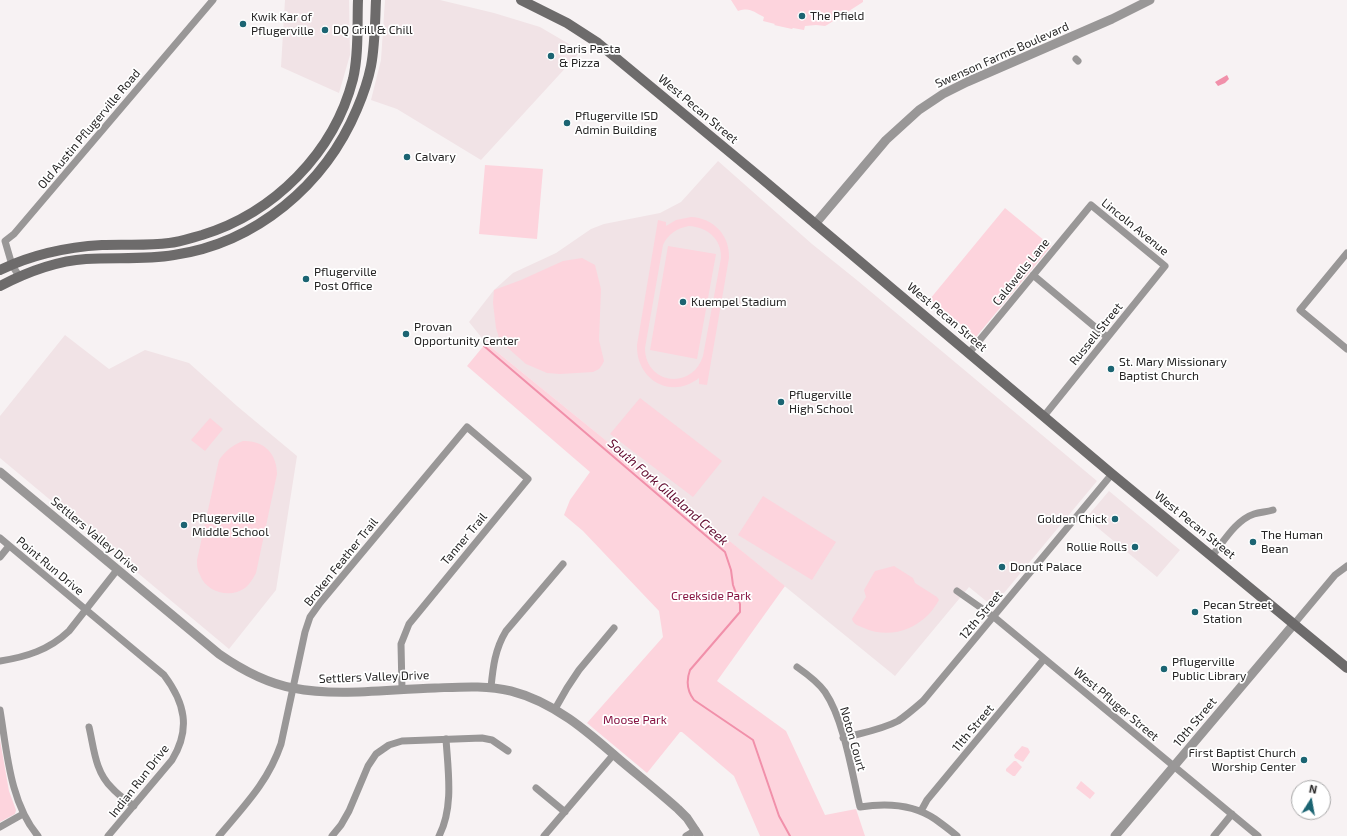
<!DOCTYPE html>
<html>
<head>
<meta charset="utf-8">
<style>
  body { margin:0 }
  #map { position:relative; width:1347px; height:836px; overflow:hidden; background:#f7f2f3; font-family:"Exo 2",sans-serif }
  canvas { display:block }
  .north { position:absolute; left:1291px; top:780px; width:40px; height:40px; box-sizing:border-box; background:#fff; border:1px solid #a8a8a8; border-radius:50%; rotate:11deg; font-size:11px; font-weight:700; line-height:16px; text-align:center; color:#262525 }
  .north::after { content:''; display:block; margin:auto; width:14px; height:18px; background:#1b6472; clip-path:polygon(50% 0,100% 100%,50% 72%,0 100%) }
</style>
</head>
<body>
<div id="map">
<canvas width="1347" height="836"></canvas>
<div class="north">N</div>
</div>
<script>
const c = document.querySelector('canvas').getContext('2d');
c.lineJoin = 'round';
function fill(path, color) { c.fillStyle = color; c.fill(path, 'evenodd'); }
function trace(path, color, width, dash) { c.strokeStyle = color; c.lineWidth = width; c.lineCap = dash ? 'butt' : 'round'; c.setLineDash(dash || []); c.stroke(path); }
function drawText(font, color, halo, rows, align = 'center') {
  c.font = font + ' "Exo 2",sans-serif'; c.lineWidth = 3.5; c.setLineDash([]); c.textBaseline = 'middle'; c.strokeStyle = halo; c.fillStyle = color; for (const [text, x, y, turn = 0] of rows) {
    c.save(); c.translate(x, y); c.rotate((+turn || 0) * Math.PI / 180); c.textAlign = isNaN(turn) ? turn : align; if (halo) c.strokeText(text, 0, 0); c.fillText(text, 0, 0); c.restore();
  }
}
const built = new Path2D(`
  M 285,0 L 349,0 L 350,55 L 339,93 L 281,67 Z
  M 385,0 L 440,0 L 494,13 L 540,27 L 581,51 L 481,160 L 397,109 L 371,100 L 381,60 Z
  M 718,161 L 812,244 L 858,281 L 1097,481 L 994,605 L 991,605 L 969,587 L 895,676 L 486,343 L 469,322 L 494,290 L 513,273 L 556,253 L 591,229 L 604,224 L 660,213 L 681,202 Z
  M 65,335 L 109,369 L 145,350 L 189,363 L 237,406 L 297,456 L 276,590 L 229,649 L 0,458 L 0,416 Z
  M 1109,491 L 1180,550 L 1157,577 L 1086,518 Z`);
const green = new Path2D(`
  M 731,0 L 863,0 L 863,2 L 827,25 L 825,26 L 816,25 L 805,26 L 804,30 L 793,28 L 792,29 L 774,25 L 775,24 L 763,21 L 764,17 C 753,12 751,7 738,11 Z
  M 485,165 L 543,169 L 537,239 L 479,234 Z
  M 1005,208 L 1051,246 L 976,337 L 930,299 Z
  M 691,217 C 713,218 730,235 729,258 L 707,385 L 699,384 L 699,378 C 671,400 636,380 637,345 L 658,220 L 666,222 L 666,226 L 676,220 ZM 689,226 C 707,227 722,239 721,258 L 703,356 C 692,391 645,384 645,348 L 663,245 C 668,234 677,228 689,226 Z
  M 668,246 L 716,254 L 697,359 L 650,350 Z
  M 582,258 L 595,265 L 601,289 L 599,340 L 604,361 L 602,365 L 599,369 L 593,372 L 560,374 L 547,373 L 526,364 L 500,341 L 496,328 L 493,303 L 494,290 L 521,280 L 563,261 Z
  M 486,343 L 785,586 L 717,681 L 786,731 L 825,815 L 856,809 L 865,836 L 760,836 L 734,776 L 682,732 L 680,732 L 647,773 L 587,723 L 663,637 L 659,611 L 583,531 L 564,515 L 570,500 L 590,472 L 467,366 Z
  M 640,398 L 722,461 L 693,497 L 610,434 Z
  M 210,418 L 223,429 L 205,451 L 191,440 Z
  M 243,441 C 264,440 277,454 277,474 L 256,573 C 253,578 250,584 245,588 C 230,599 206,592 200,575 C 197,570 197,565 197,560 L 219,460 C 226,450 233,445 243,441 Z
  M 763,496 L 836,542 L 812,580 L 738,535 Z
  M 894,566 L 913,578 L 915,583 L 937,597 L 939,600 C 936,605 932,611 928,615 C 911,632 886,638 864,628 C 859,626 854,625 852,619 L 866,597 L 864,590 L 875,571 Z
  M 0,740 L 9,791 L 16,810 L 15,814 L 0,822 Z
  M 1022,746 L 1028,748 L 1030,752 L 1023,762 L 1015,758 L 1014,755 Z
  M 1014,761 L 1016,761 L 1022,767 L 1015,776 L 1013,776 L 1006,771 L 1006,769 Z
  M 1081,781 L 1095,793 L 1090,799 L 1076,788 Z`);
const water = new Path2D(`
  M 1227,75 L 1229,79 L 1225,83 L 1218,86 L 1215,82 Z`);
const stream = new Path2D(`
  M 484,346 L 725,552 L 731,570 L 733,585 L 740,604 L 740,612 L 690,670 C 686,681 687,691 694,700 L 753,740 L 779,816 L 790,836`);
const minor = new Path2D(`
  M 1076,59 L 1078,61
  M 1347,253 L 1300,310 L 1347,349
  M 1033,275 L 1107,337
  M 19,276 L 12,265 L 5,241 L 14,234 L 213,0
  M 969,353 L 1091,205 L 1165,266 L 1044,416
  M 0,538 L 164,675 C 185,703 191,729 172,760 L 108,836
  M 1212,556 C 1224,541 1236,520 1254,514 C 1260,512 1267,512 1273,510
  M 0,557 L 9,546
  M 957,591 L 994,617 L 1258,836
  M 1294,624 L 1335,575 L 1347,566
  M 0,661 C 26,657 49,650 69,631 L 117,570
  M 797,667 C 807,674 818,682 825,692 C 844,720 852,773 860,807 C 885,803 913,804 935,819 C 942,824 950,830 957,836
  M 491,687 C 493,667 495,649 506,631 L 563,564
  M 555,709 L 567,688 L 579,670 L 614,628
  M 0,710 C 7,752 10,803 38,836
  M 89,727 C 94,748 95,772 112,788 C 118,795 126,800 134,806
  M 843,738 C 861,733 881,730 898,721 C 907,715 915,708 923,701 L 1112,474
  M 536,788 L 565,812
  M 921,811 L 927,800 L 1044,659
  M 0,827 L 23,814
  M 219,836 C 245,805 268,782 281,744 L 305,632 L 310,617 L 320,603 L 467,427 L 528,479 L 409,624 L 401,644 L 402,689
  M 332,836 L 341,825 L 349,811 L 368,766 L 376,754 L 389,745 L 402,741 L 482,738 L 492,740 L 508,751
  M 439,836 C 454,807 448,771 446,739
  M 544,836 L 614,754
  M 686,836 L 696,830
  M 1214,836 L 1232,814`);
const tertiary = new Path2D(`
  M 815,224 L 886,140 L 919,110 L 943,94 L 967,82 L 1112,19 L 1150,0
  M 0,472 L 219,654 C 242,670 266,683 293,688 C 337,697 390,689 435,688 C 461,687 486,685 511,691 C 554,702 587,731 620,760 C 639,776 659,792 678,809 L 687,818 L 699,836
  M 1115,836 L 1294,624`);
const secondary = new Path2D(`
  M 521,0 L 567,23 L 598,43 L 761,178 L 1112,474 L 1347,668
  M 0,270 C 31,255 68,247 102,245 C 125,244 147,246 169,243 C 180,242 191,238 202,235 C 274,213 334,153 353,79 C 359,53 357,26 358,0
  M 0,286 C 27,272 56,261 86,259 C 115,257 145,260 174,255 C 256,243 325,185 357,109 C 363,95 368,81 371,66 C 375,45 375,22 376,0`);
const markers = [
  [802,16,4,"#1b6472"],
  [243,24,4,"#1b6472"],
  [325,30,4,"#1b6472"],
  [551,56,4,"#1b6472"],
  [567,123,4,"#1b6472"],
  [407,157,4,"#1b6472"],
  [306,279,4,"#1b6472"],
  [683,302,4,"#1b6472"],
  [406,334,4,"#1b6472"],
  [1111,369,4,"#1b6472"],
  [781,402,4,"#1b6472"],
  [1115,519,4,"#1b6472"],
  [184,525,4,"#1b6472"],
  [1253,542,4,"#1b6472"],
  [1135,547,4,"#1b6472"],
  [1002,567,4,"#1b6472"],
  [1195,612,4,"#1b6472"],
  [1164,669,4,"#1b6472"],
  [1304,760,4,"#1b6472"]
];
const poiNames = [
  ["The Pfield",810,16],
  ["Kwik Kar of",251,17],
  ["Pflugerville",251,31],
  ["DQ Grill & Chill",333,30],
  ["Baris Pasta",559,49],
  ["& Pizza",559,63],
  ["Pflugerville ISD",575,116],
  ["Admin Building",575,130],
  ["Calvary",415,157],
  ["Pflugerville",314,272],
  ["Post Office",314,286],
  ["Kuempel Stadium",691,302],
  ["Provan",414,327],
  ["Opportunity Center",414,341],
  ["St. Mary Missionary",1119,362],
  ["Baptist Church",1119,376],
  ["Pflugerville",789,395],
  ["High School",789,409],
  ["Pflugerville",192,518],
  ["Middle School",192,532],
  ["Golden Chick",1107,519,"right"],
  ["The Human",1261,535],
  ["Bean",1261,549],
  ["Rollie Rolls",1127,547,"right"],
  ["Donut Palace",1010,567],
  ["Pecan Street",1203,605],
  ["Station",1203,619],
  ["Pflugerville",1172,662],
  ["Public Library",1172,676],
  ["First Baptist Church",1296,753,"right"],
  ["Worship Center",1296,767,"right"]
];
const streetNames = [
  ["Swenson Farms Boulevard",1002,55,-24],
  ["West Pecan Street",698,109,40],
  ["Old Austin Pflugerville Road",89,129,-50],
  ["Lincoln Avenue",1135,227,39],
  ["Caldwells Lane",1021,272,-51],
  ["West Pecan Street",947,317,40],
  ["Russell Street",1096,334,-51],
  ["West Pecan Street",1195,525,39],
  ["Settlers Valley Drive",95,535,40],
  ["Tanner Trail",464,539,-50],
  ["Broken Feather Trail",341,562,-51],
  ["Point Run Drive",50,566,40],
  ["12th Street",981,615,-50],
  ["Settlers Valley Drive",374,677,-2],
  ["West Pfluger Street",1116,704,40],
  ["10th Street",1195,722,-50],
  ["11th Street",973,728,-50],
  ["Noton Court",853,739,74],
  ["Indian Run Drive",139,781,-52]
];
const parkNames = [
  ["Creekside Park",711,596],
  ["Moose Park",635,720]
];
const waterNames = [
  ["South Fork Gilleland Creek",668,492,41]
];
fill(built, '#f1e3e6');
fill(green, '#fdd4dd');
fill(water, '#f190aa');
trace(stream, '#f190aa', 2);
trace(minor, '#999797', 7);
trace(tertiary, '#999797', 9);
trace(secondary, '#6d6b6b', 10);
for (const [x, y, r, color] of markers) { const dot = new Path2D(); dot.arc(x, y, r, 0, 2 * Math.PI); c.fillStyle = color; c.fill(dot); trace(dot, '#fff', 1.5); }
drawText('12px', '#262525', '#fff', poiNames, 'left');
drawText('12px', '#262525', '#fff', streetNames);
drawText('12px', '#871443', '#fff', parkNames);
drawText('italic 13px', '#61092e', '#fff', waterNames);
</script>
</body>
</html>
